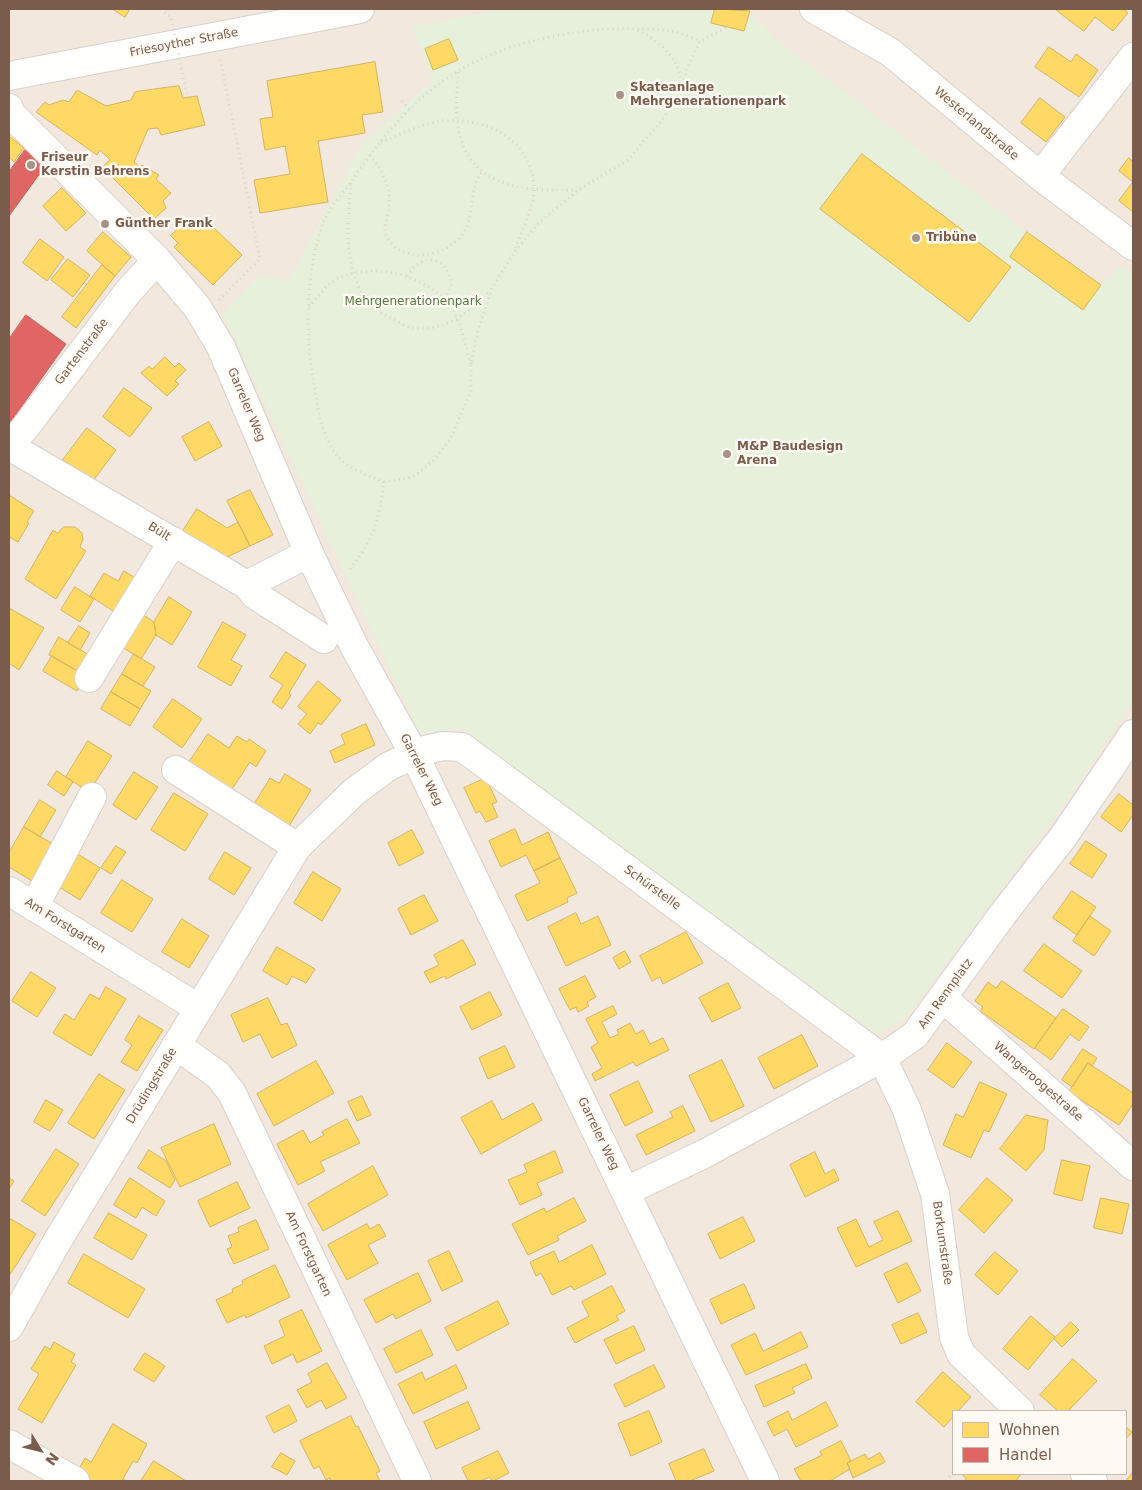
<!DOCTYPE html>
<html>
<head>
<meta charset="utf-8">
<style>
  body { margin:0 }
  #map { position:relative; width:1142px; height:1490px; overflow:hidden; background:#f9f5f0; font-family:"DejaVu Sans",sans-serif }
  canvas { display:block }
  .frame { position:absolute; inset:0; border:10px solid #7a5c4d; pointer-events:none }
  .legend { position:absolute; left:952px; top:1410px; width:175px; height:65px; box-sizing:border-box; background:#fffaf3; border:1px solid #cabbb1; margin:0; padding:6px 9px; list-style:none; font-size:15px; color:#7a5c4d }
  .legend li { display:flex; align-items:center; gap:10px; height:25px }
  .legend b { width:25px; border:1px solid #cabbb1 }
  .north { position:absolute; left:15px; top:1425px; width:50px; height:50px; -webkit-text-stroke:4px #fffaf3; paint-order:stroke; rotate:126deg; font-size:14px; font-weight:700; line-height:20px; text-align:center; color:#7a5c4d }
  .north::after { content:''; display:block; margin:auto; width:18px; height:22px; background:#7a5c4d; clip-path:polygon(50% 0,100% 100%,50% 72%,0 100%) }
</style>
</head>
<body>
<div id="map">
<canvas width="1142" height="1490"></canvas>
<div class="frame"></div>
<ul class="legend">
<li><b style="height:14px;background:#ffd966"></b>Wohnen</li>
<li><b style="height:14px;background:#e06666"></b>Handel</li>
</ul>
<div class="north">N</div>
</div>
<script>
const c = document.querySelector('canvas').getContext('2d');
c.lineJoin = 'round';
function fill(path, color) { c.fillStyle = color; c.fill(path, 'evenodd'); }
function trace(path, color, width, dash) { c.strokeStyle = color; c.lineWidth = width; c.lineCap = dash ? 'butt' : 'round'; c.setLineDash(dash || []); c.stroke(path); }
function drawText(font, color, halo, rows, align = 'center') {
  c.font = font + ' "DejaVu Sans",sans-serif'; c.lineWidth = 5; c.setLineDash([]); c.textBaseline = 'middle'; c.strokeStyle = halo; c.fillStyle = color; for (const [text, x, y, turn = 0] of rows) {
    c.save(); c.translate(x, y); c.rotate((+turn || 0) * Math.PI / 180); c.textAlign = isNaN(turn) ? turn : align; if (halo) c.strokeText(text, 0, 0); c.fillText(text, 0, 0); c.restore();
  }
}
const residential = new Path2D(`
  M 9,9 L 1133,9 L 1133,1481 L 9,1481 ZM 953,1411 L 1126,1411 L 1126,1474 L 953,1474 Z`);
const green = new Path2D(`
  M 506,9 L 742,9 L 750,11 L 774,38 L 1027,232 L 1101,285 L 1121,266 L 1133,274 L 1133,700 L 1067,800 L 906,1017 L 877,1034 L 461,729 L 420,734 L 223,314 L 259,275 L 288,281 L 361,144 L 432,81 L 412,26 Z`);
const homes = new Path2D(`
  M 113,9 L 130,9 L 125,17 Z
  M 715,9 L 750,11 L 744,31 L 711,23 Z
  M 1055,9 L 1123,9 L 1128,13 L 1113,31 L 1095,17 L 1084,31 Z
  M 449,39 L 458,60 L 433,70 L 425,49 Z
  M 1049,47 L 1071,62 L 1076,54 L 1098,70 L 1079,97 L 1035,67 Z
  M 375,62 L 383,112 L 362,115 L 365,133 L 318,141 L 328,202 L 260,213 L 254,180 L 290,174 L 285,146 L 265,150 L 260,119 L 273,117 L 267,81 Z
  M 179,86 L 183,98 L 197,96 L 205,125 L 161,135 L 158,128 L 148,129 L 134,162 L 140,167 L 142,165 L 159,175 L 156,179 L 171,193 L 163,201 L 166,208 L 154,219 L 102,167 L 110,160 L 100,150 L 97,155 L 36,112 L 45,102 L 49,105 L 63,100 L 69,102 L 77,90 L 106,106 L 131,100 L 135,92 Z
  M 1040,98 L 1065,117 L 1046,142 L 1021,123 Z
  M 9,136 L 24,148 L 14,162 L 9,157 Z
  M 862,154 L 1011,267 L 969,322 L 820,209 Z
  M 1129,158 L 1133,162 L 1133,182 L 1119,171 Z
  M 1133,182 L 1133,212 L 1119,201 Z
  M 62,188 L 86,213 L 66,231 L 43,206 Z
  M 186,220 L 198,232 L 208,222 L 242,255 L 213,285 L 174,247 L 178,243 L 171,236 Z
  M 103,232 L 131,257 L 115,276 L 87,251 Z
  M 1027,232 L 1101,285 L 1083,310 L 1010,257 Z
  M 40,239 L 64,257 L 47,281 L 23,263 Z
  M 68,259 L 90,275 L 73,297 L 51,280 Z
  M 102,265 L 115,276 L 76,328 L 62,317 Z
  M 165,357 L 175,367 L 179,363 L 186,370 L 175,381 L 179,384 L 167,396 L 141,373 L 149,366 L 152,369 Z
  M 124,388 L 152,408 L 130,437 L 103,417 Z
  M 209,422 L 222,446 L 195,461 L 182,437 Z
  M 87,428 L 116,450 L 93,481 L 63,460 Z
  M 250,490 L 273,535 L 250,546 L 227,501 Z
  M 9,495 L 34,511 L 27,522 L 29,523 L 18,542 L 9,537 Z
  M 197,509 L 227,528 L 238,522 L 250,546 L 223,559 L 181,534 Z
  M 64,527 L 75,527 L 82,533 L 83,539 L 80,547 L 86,551 L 56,599 L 25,579 L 53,530 L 57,533 Z
  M 124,571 L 142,582 L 121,616 L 90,596 L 104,573 L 118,581 Z
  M 75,587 L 94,599 L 80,622 L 61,610 Z
  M 169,597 L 192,612 L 172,645 L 156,635 L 154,622 Z
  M 11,609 L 44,628 L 19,670 L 9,663 L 9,612 Z
  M 142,614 L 154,622 L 156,635 L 141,659 L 122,647 Z
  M 223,622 L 246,635 L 231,660 L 242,666 L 231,686 L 198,667 Z
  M 79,626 L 90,633 L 80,650 L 68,643 Z
  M 59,637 L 89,655 L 79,672 L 49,655 Z
  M 286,652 L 306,665 L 289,693 L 291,695 L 282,709 L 272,702 L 283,685 L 270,677 Z
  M 134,654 L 155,667 L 143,686 L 122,674 Z
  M 52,656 L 86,676 L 77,691 L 43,671 Z
  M 122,674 L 151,691 L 140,709 L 111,692 Z
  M 318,681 L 341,700 L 321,725 L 318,723 L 310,734 L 298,724 L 307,714 L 298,707 Z
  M 111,692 L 140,709 L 130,726 L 101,709 Z
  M 173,699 L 202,719 L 182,748 L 153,727 Z
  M 366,724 L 375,745 L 335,763 L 330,751 L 345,744 L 341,735 Z
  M 208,734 L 229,748 L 237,736 L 247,742 L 249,739 L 266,751 L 256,767 L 250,762 L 230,792 L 188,764 Z
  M 88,741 L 112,756 L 89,792 L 66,777 Z
  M 57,771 L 73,782 L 64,796 L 48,785 Z
  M 134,772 L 158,787 L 136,820 L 113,805 Z
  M 285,774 L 311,790 L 289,826 L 254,804 L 270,778 L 279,783 Z
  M 486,778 L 497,802 L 492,804 L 498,817 L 486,822 L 480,811 L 476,813 L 464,788 Z
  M 174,793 L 208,814 L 185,851 L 151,830 Z
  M 1119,794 L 1133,805 L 1133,815 L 1121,832 L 1101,817 Z
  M 40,800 L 56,810 L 40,837 L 24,827 Z
  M 24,827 L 58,847 L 37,884 L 9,867 L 9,853 Z
  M 515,829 L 522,845 L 548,832 L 560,858 L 534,871 L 526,855 L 501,867 L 489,841 Z
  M 412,830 L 424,853 L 399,866 L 388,843 Z
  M 1086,841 L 1107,855 L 1092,878 L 1070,864 Z
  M 116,846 L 126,852 L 111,874 L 101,868 Z
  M 73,851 L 100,868 L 80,900 L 53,883 Z
  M 225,852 L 251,868 L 234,895 L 209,879 Z
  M 560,858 L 577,893 L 567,898 L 568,902 L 527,921 L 515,895 L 540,883 L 534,871 Z
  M 313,872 L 341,889 L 322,921 L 294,903 Z
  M 122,880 L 153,899 L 132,932 L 101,913 Z
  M 1072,891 L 1096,907 L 1077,935 L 1053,918 Z
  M 424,895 L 438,921 L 411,935 L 398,909 Z
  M 576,913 L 581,924 L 598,916 L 611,945 L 566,966 L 548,927 Z
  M 1090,916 L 1111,931 L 1094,956 L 1073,941 Z
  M 182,919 L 209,936 L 189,968 L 162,952 Z
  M 686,932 L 703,963 L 663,984 L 660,977 L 652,981 L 640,956 Z
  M 463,940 L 476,964 L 446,979 L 445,976 L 430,983 L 424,972 L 439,965 L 434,955 Z
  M 1044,944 L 1082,971 L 1062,998 L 1024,971 Z
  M 277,947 L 315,969 L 306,983 L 292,976 L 287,985 L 263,971 Z
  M 625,951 L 631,962 L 619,969 L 613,958 Z
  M 31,972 L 56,988 L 37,1017 L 12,1001 Z
  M 585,976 L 596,997 L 587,1002 L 589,1006 L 578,1012 L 576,1007 L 570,1010 L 559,989 Z
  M 1002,981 L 1056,1018 L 1034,1049 L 980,1011 L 983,1007 L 975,1001 L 988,982 L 996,988 Z
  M 728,983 L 741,1008 L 712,1022 L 699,998 Z
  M 106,987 L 126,999 L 91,1056 L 53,1033 L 65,1014 L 74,1020 L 90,994 L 99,999 Z
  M 490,992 L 502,1015 L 472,1030 L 460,1007 Z
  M 268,998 L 281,1025 L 287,1023 L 297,1045 L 272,1058 L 260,1034 L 243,1042 L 231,1015 Z
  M 613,1006 L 617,1014 L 602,1022 L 610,1038 L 619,1034 L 617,1030 L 630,1023 L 636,1034 L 643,1030 L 650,1044 L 663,1038 L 669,1050 L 636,1066 L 633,1062 L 595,1081 L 592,1074 L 602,1068 L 591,1047 L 598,1043 L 586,1019 Z
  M 1063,1009 L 1089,1027 L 1079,1041 L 1070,1034 L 1051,1060 L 1035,1048 Z
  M 139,1016 L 163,1030 L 137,1071 L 121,1062 L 132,1045 L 125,1040 Z
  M 802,1035 L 818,1066 L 774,1089 L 758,1058 Z
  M 947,1043 L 972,1062 L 953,1088 L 928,1070 Z
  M 505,1046 L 515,1067 L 488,1079 L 479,1058 Z
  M 1083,1049 L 1097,1058 L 1092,1066 L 1088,1063 L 1072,1087 L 1062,1080 Z
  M 722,1060 L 744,1106 L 711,1122 L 689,1076 Z
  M 316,1061 L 334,1093 L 274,1126 L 257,1094 Z
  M 1088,1063 L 1133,1093 L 1133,1104 L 1119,1125 L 1069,1092 Z
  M 99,1074 L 125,1090 L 94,1139 L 68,1123 Z
  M 638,1081 L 653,1112 L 625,1126 L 610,1095 Z
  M 980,1082 L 1007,1094 L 989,1132 L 984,1130 L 971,1158 L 943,1145 L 956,1114 L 963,1117 Z
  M 362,1096 L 371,1115 L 357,1121 L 348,1102 Z
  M 46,1100 L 63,1110 L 50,1131 L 34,1122 Z
  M 492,1101 L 502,1120 L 533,1103 L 542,1120 L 481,1154 L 461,1118 Z
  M 683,1106 L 695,1131 L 646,1155 L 636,1135 L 673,1117 L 670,1112 Z
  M 1026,1115 L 1048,1120 L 1044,1150 L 1026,1171 L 1000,1149 Z
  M 347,1119 L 360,1143 L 320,1162 L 325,1171 L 298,1185 L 277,1144 L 303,1130 L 310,1143 L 324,1135 L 322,1132 Z
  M 214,1124 L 231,1164 L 180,1187 L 161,1148 Z
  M 56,1149 L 79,1164 L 45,1216 L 22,1201 Z
  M 149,1150 L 166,1161 L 175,1180 L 170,1188 L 138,1168 Z
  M 555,1151 L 563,1172 L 537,1183 L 542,1195 L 520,1205 L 508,1180 L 527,1172 L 524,1165 Z
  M 815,1152 L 825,1174 L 834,1169 L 839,1180 L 805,1197 L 790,1165 Z
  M 1062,1160 L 1090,1166 L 1082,1201 L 1054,1194 Z
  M 373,1166 L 388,1195 L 323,1231 L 308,1204 Z
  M 9,1178 L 14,1181 L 9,1189 Z
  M 130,1178 L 165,1201 L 156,1216 L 142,1207 L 136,1218 L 114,1205 Z
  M 987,1178 L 1013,1200 L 984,1233 L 959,1210 Z
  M 237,1182 L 250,1208 L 210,1227 L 198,1201 Z
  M 574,1198 L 586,1221 L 557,1236 L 559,1240 L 528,1255 L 512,1224 L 544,1208 L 546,1212 Z
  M 1101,1198 L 1129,1204 L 1122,1234 L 1094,1228 Z
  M 898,1211 L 912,1241 L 856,1267 L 837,1228 L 856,1219 L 869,1247 L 883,1240 L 874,1222 Z
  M 109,1213 L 147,1235 L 132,1260 L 94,1238 Z
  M 743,1217 L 755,1241 L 720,1259 L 708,1234 Z
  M 11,1219 L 36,1234 L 9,1276 L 9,1223 Z
  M 256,1220 L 269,1249 L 234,1264 L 227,1249 L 232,1247 L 228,1236 L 239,1232 L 238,1228 Z
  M 367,1224 L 370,1229 L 379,1224 L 386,1236 L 368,1245 L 378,1263 L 347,1280 L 328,1245 Z
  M 592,1245 L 606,1274 L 574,1290 L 571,1286 L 552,1295 L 541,1273 L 536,1276 L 530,1262 L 554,1251 L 559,1262 Z
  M 449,1251 L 463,1281 L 442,1291 L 428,1261 Z
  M 995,1252 L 1018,1271 L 998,1295 L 975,1275 Z
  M 84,1254 L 145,1289 L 128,1318 L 68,1283 Z
  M 907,1263 L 921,1291 L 898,1303 L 884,1274 Z
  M 275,1265 L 290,1297 L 246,1318 L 245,1315 L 227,1323 L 216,1300 L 233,1292 L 232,1289 L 243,1284 L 242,1281 Z
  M 418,1273 L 431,1301 L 396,1319 L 393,1314 L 376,1323 L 364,1300 Z
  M 744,1284 L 755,1308 L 721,1324 L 710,1300 Z
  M 612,1286 L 625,1311 L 616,1316 L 619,1320 L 575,1343 L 567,1328 L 589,1316 L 582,1302 Z
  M 498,1301 L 509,1324 L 457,1351 L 445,1328 Z
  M 302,1310 L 322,1351 L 297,1363 L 293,1354 L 272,1364 L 264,1346 L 285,1336 L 279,1321 Z
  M 918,1313 L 927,1332 L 901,1344 L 892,1325 Z
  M 1031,1316 L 1055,1337 L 1028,1370 L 1003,1349 Z
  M 1071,1322 L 1079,1330 L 1062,1347 L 1054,1339 Z
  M 634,1326 L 645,1350 L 616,1364 L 604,1340 Z
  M 421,1330 L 433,1355 L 396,1373 L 384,1349 Z
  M 801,1332 L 808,1347 L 746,1375 L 731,1345 L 755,1333 L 763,1351 Z
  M 54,1342 L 75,1354 L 71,1362 L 76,1365 L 42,1423 L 18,1409 L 39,1374 L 31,1369 L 45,1346 L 50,1349 Z
  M 145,1353 L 165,1366 L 154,1382 L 134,1370 Z
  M 1073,1359 L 1097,1381 L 1068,1411 L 1058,1411 L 1040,1395 Z
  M 327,1363 L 347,1398 L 326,1409 L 321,1400 L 307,1408 L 297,1390 L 312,1382 L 308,1374 Z
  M 806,1364 L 812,1378 L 792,1388 L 795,1393 L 764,1407 L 755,1386 Z
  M 456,1365 L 467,1388 L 413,1414 L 398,1384 L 422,1372 L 425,1380 Z
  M 654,1365 L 665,1387 L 625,1407 L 614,1385 Z
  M 943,1372 L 971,1397 L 958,1411 L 953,1411 L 953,1417 L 944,1427 L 916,1402 Z
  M 468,1402 L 480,1429 L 436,1449 L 424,1422 Z
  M 826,1402 L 838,1426 L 796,1447 L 787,1429 L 774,1436 L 767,1422 L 788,1411 L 792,1420 Z
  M 289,1405 L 297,1421 L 274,1433 L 266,1417 Z
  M 649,1411 L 662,1442 L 631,1456 L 618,1424 Z
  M 351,1416 L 356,1427 L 358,1426 L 380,1471 L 376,1473 L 380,1481 L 331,1481 L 330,1478 L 326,1480 L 319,1466 L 314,1469 L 300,1441 Z
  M 113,1424 L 147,1444 L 137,1463 L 133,1461 L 123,1479 L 126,1481 L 89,1481 L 76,1474 L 85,1458 L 91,1462 Z
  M 1126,1427 L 1132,1432 L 1126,1439 Z
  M 841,1441 L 851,1461 L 847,1463 L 850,1469 L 830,1481 L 801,1481 L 794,1469 L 822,1455 L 820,1452 Z
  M 704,1449 L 714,1471 L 690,1481 L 676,1481 L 669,1464 Z
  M 498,1451 L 509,1473 L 493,1481 L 489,1477 L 481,1481 L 468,1481 L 462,1468 Z
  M 281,1453 L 295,1461 L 287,1475 L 272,1467 Z
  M 880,1453 L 885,1462 L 853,1478 L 847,1463 L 865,1454 L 868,1459 Z
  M 154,1461 L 186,1481 L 141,1481 Z
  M 1133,1472 L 1133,1481 L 1126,1481 Z
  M 962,1474 L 1021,1474 L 1016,1481 L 965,1481 L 966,1479 Z`);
const shops = new Path2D(`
  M 25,150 L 46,165 L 9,216 L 9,172 Z
  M 26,315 L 66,344 L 9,424 L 9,339 Z`);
const path = new Path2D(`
  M 638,30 C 654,39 673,52 679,71 C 681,76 680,85 680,90
  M 458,72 C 457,93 454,116 460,136 C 475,191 532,191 577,190
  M 402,101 L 410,110
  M 381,142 C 401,134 422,123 443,121 C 488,117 533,140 534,190 C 534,206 521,232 516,248
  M 370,155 C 385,173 392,190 388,214 C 387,222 382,229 387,237 C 402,265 446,257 462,235 C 476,215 467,190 483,171
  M 351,183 C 348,218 344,251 358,285 C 364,301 374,310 389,317 C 395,320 403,326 410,327 C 442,334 469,313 490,291
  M 407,276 C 423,252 446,255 452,284 L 444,301
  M 219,300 L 260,259 L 220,58
  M 309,307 C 317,298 327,283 339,278 C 375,261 430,276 452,309 C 462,325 465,346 471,364
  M 384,482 C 372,477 357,472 346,464 C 322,446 317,406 313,378 C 305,331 306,267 324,221 C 330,206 345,191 354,178 C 379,140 411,102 449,77 C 507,37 603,22 671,31 C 681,32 691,38 700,41
  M 350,569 C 374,538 379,521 384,482 L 413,477 L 432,462 L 450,440 L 471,391 L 471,364 L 477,334 L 492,288 L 515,251 L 539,223 L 578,190 L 628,160 L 662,120 L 680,94 L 688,66 L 700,41 L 728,27
  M 946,1481 L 953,1472`);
const minor = new Path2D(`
  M 814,9 L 890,52 L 1040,176 L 1133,246
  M 9,76 L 360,9
  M 9,108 L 10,113 L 157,260 L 197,307 L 221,347 L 309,553 L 354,646 L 414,754 L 765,1481
  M 1040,176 L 1133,57
  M 9,446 L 247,585 L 309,553
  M 9,446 L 24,429 L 127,293 L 157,260
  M 247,585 L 255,595 L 324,639
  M 89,678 L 173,541
  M 176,770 L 297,847
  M 9,891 L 198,1008
  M 34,907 L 92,797
  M 943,998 L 1133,1166
  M 176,1045 L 218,1075 L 232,1093 L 417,1481
  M 626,1191 L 704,1154 L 882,1058 L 915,1035 L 1003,914 L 1063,837 L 1133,734
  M 9,1327 L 55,1245 L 297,847 L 354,792 L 389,766 L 425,750 L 443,746 L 462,747 L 882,1058 L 907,1110 L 935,1194 L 954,1337 L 961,1354 L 1020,1411
  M 9,1444 L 75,1481
  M 1085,1474 L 1093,1481`);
const pathBridge = new Path2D(`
  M 161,9 L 171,17 L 187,97`);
const markers = [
  [620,95,5,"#a69286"],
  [31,165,5,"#a69286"],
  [105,224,5,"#a69286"],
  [916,238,5,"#a69286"],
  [727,454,5,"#a69286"]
];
const streetNames = [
  ["Friesoyther Straße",184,43,-11],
  ["Westerlandstraße",976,124,40],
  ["Gartenstraße",82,352,-53],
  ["Garreler Weg",246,405,67],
  ["Bült",159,532,31],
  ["Garreler Weg",421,770,63],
  ["Schürstelle",652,888,36],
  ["Am Forstgarten",65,926,32],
  ["Am Rennplatz",946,994,-54],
  ["Wangeroogestraße",1038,1082,41],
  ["Drüdingstraße",152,1086,-59],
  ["Garreler Weg",598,1134,64],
  ["Borkumstraße",942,1243,82],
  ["Am Forstgarten",308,1254,65]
];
const poiNames = [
  ["Skateanlage",630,88],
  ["Mehrgenerationenpark",630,102],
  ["Friseur",41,158],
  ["Kerstin Behrens",41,172],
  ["Günther Frank",115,224],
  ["Tribüne",926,238],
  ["M&P Baudesign",737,447],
  ["Arena",737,461]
];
const parkNames = [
  ["Mehrgenerationenpark",413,302]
];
fill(residential, '#f2e8de');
fill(green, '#e7f0db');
fill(homes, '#ffd966');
trace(homes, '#d7b45e', 1);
fill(shops, '#e06666');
trace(shops, '#c1635e', 1);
trace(minor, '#d7d1cb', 30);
trace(path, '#dcd5d0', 3, [1, 4]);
trace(minor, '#fefefd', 28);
trace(pathBridge, '#dcd5d0', 3, [1, 4]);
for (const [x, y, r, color] of markers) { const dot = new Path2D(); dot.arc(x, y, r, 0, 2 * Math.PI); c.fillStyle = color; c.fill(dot); trace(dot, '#fffaf3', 2); }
drawText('12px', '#7a5c4d', '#fffaf3', streetNames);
drawText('bold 12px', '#7a5c4d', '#fffaf3', poiNames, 'left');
drawText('12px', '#537a41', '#fffaf3', parkNames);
</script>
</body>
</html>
